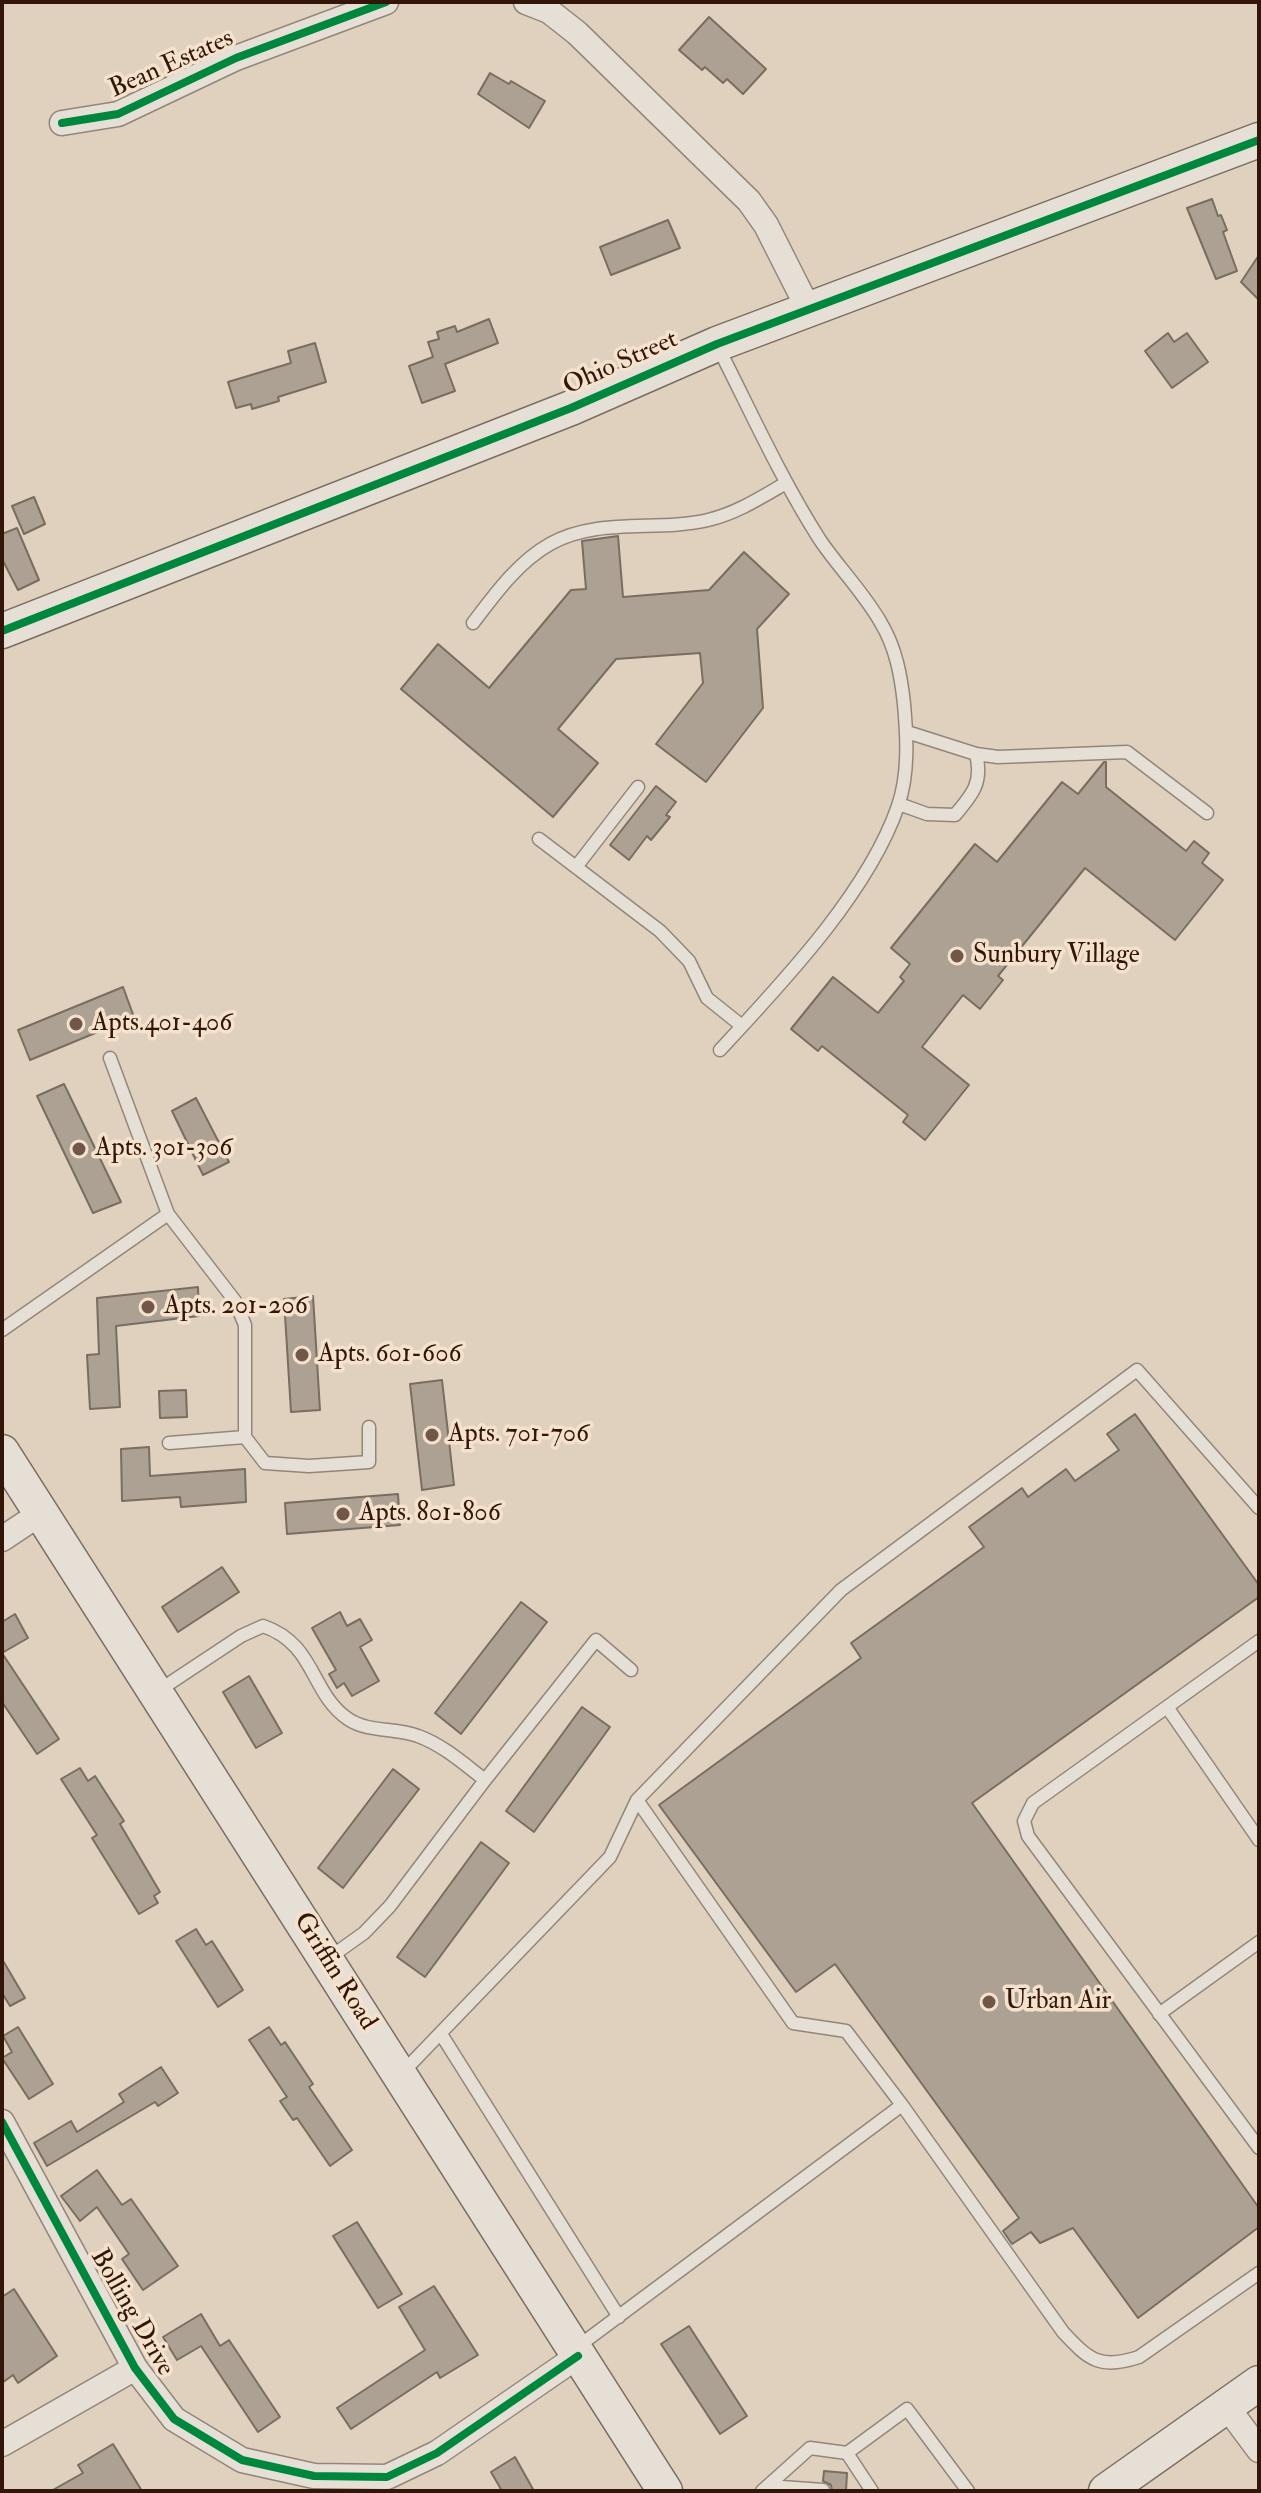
<!DOCTYPE html>
<html>
<head>
<meta charset="utf-8">
<style>
  body { margin:0 }
  #map { position:relative; width:1261px; height:2493px; overflow:hidden; background:#e0d1be; font-family:"IM FELL Double Pica",serif }
  canvas { display:block }
  .frame { position:absolute; inset:0; border:4px solid #331609; pointer-events:none }
</style>
</head>
<body>
<div id="map">
<canvas width="1261" height="2493"></canvas>
<div class="frame"></div>
</div>
<script>
const c = document.querySelector('canvas').getContext('2d');
c.lineJoin = 'round';
function fill(path, color) { c.fillStyle = color; c.fill(path, 'evenodd'); }
function trace(path, color, width, dash) { c.strokeStyle = color; c.lineWidth = width; c.lineCap = dash ? 'butt' : 'round'; c.setLineDash(dash || []); c.stroke(path); }
function drawText(font, color, halo, rows, align = 'center') {
  c.font = font + ' "IM FELL Double Pica",serif'; c.lineWidth = 7; c.setLineDash([]); c.textBaseline = 'middle'; c.strokeStyle = halo; c.fillStyle = color; for (const [text, x, y, turn = 0] of rows) {
    c.save(); c.translate(x, y); c.rotate((+turn || 0) * Math.PI / 180); c.textAlign = isNaN(turn) ? turn : align; if (halo) c.strokeText(text, 0, 0); c.fillText(text, 0, 0); c.restore();
  }
}
const building = new Path2D(`
  M 709,17 L 766,69 L 743,94 L 727,79 L 723,83 L 705,67 L 702,70 L 679,50 Z
  M 490,73 L 509,84 L 511,81 L 545,101 L 529,128 L 478,94 Z
  M 1212,199 L 1218,216 L 1221,215 L 1227,230 L 1223,232 L 1237,271 L 1216,279 L 1187,208 Z
  M 668,220 L 680,248 L 611,275 L 600,247 Z
  M 1259,255 L 1259,300 L 1241,282 Z
  M 489,319 L 498,343 L 445,364 L 455,391 L 422,403 L 409,366 L 433,357 L 428,342 L 439,339 L 437,332 L 455,326 L 457,332 Z
  M 1168,333 L 1174,342 L 1187,333 L 1208,362 L 1172,388 L 1145,351 Z
  M 315,343 L 326,382 L 278,397 L 279,401 L 252,409 L 251,404 L 236,408 L 228,382 L 291,363 L 288,351 Z
  M 34,497 L 45,524 L 24,534 L 12,506 Z
  M 17,528 L 39,580 L 18,590 L 2,559 L 2,534 Z
  M 618,536 L 623,597 L 709,590 L 744,552 L 789,594 L 757,629 L 763,708 L 706,782 L 656,744 L 703,683 L 700,653 L 616,659 L 558,729 L 598,763 L 553,817 L 401,689 L 438,644 L 489,688 L 571,590 L 586,589 L 582,541 Z
  M 1104,762 L 1106,762 L 1106,787 L 1186,851 L 1194,841 L 1209,853 L 1202,863 L 1223,880 L 1175,940 L 1085,868 L 998,976 L 1003,980 L 980,1009 L 963,995 L 922,1047 L 969,1085 L 925,1140 L 903,1122 L 908,1115 L 822,1046 L 818,1051 L 791,1029 L 833,977 L 878,1013 L 904,981 L 900,977 L 910,964 L 891,948 L 975,844 L 997,862 L 1062,782 L 1078,794 Z
  M 656,786 L 676,802 L 666,815 L 670,817 L 651,840 L 647,836 L 629,860 L 610,845 Z
  M 123,987 L 134,1017 L 30,1060 L 18,1030 Z
  M 64,1084 L 121,1202 L 93,1213 L 37,1096 Z
  M 196,1098 L 229,1162 L 203,1175 L 172,1111 Z
  M 198,1287 L 199,1316 L 116,1326 L 120,1407 L 90,1409 L 87,1355 L 99,1354 L 97,1298 Z
  M 313,1296 L 320,1410 L 291,1412 L 284,1299 Z
  M 442,1380 L 454,1485 L 422,1490 L 410,1384 Z
  M 186,1390 L 187,1417 L 160,1418 L 159,1391 Z
  M 1135,1414 L 1259,1585 L 1259,1597 L 972,1803 L 1259,2208 L 1259,2227 L 1138,2318 L 1073,2228 L 1040,2243 L 1031,2232 L 1012,2244 L 1003,2231 L 1019,2218 L 835,1964 L 796,1992 L 659,1805 L 861,1658 L 851,1643 L 984,1547 L 969,1527 L 1022,1488 L 1028,1497 L 1066,1469 L 1075,1481 L 1119,1450 L 1107,1434 Z
  M 149,1447 L 150,1476 L 245,1469 L 246,1502 L 181,1507 L 180,1497 L 122,1501 L 121,1449 Z
  M 398,1494 L 400,1525 L 287,1534 L 285,1503 Z
  M 222,1567 L 239,1592 L 178,1632 L 162,1607 Z
  M 521,1602 L 547,1622 L 461,1734 L 435,1713 Z
  M 340,1612 L 347,1626 L 360,1619 L 372,1640 L 360,1647 L 379,1681 L 352,1696 L 344,1683 L 337,1688 L 329,1674 L 336,1670 L 312,1628 Z
  M 15,1614 L 28,1638 L 2,1653 L 2,1622 Z
  M 2,1653 L 59,1739 L 37,1754 L 2,1702 Z
  M 249,1676 L 282,1733 L 256,1748 L 223,1692 Z
  M 582,1707 L 610,1727 L 534,1832 L 506,1811 Z
  M 80,1768 L 88,1781 L 95,1776 L 124,1821 L 120,1824 L 160,1892 L 154,1896 L 158,1903 L 139,1914 L 92,1838 L 97,1835 L 61,1779 Z
  M 393,1769 L 419,1789 L 343,1888 L 318,1868 Z
  M 481,1842 L 509,1863 L 425,1977 L 397,1957 Z
  M 196,1929 L 206,1945 L 212,1941 L 243,1990 L 218,2007 L 176,1941 Z
  M 2,1959 L 25,1998 L 10,2006 L 2,1993 Z
  M 18,2027 L 53,2084 L 29,2099 L 2,2058 L 12,2052 L 3,2036 Z
  M 269,2027 L 281,2045 L 285,2042 L 313,2084 L 309,2087 L 352,2150 L 330,2166 L 297,2118 L 293,2120 L 280,2101 L 287,2097 L 249,2040 Z
  M 161,2067 L 178,2093 L 158,2106 L 155,2102 L 47,2166 L 34,2143 L 71,2121 L 77,2132 L 124,2102 L 119,2094 Z
  M 97,2170 L 122,2205 L 131,2199 L 178,2266 L 143,2290 L 122,2259 L 129,2254 L 97,2207 L 80,2221 L 61,2196 Z
  M 357,2222 L 402,2294 L 378,2308 L 333,2236 Z
  M 434,2286 L 478,2355 L 440,2378 L 437,2372 L 351,2429 L 337,2408 L 425,2350 L 399,2307 Z
  M 14,2289 L 57,2356 L 18,2383 L 13,2375 L 2,2383 L 2,2297 Z
  M 201,2314 L 220,2346 L 229,2340 L 280,2417 L 258,2432 L 201,2346 L 177,2360 L 163,2337 Z
  M 689,2326 L 747,2416 L 720,2434 L 661,2344 Z
  M 113,2444 L 142,2491 L 51,2491 L 83,2473 L 78,2465 Z
  M 515,2457 L 534,2491 L 502,2491 L 491,2472 Z
  M 824,2471 L 847,2473 L 846,2491 L 832,2491 L 831,2485 L 823,2481 Z`);
const lane = new Path2D(`
  M 718,347 C 751,412 781,479 820,540 C 839,568 864,593 881,623 C 896,648 901,676 904,704 C 907,737 909,774 898,806 C 868,893 782,983 720,1050
  M 473,623 C 495,594 518,562 550,544 C 597,517 658,532 708,520 C 737,513 760,498 786,483
  M 907,732 L 976,754 L 998,757 L 1127,752 L 1207,813
  M 899,804 L 927,814 L 955,815 C 973,794 983,782 976,754
  M 539,839 L 660,931 L 689,961 L 707,998 L 742,1026
  M 576,867 L 638,787
  M 110,1058 L 168,1214 L 235,1301 L 245,1325 L 245,1437 L 265,1463 L 309,1466 L 369,1462 L 369,1427
  M 2,1330 L 168,1214
  M 169,1443 L 245,1437
  M 1259,1641 L 1033,1803 L 1024,1821 L 1028,1836 L 1259,2148
  M 158,1691 L 241,1636 L 263,1626 C 316,1644 310,1693 348,1719 C 369,1733 395,1727 418,1736 C 443,1745 464,1764 485,1780 L 390,1906 L 364,1933 L 329,1958
  M 1167,1707 L 1259,1840
  M 485,1780 L 596,1640 L 631,1670
  M 1159,2014 L 1259,1942
  M 441,2034 L 619,2317
  M 402,2073 L 610,1857 L 637,1800 L 841,1590 L 1137,1370 L 1259,1508
  M 902,2105 L 1063,2332 C 1089,2360 1100,2370 1139,2357 L 1259,2273
  M 576,2348 L 902,2105 L 846,2031 L 793,2023 L 637,1800
  M 847,2453 L 872,2491
  M 768,2486 L 823,2490
  M 762,2491 L 810,2448 L 847,2453 L 907,2409 L 968,2491`);
const street = new Path2D(`
  M 526,2 L 549,11 L 577,33 L 749,201 L 766,225 L 809,310
  M 62,123 L 118,114 L 236,58 L 386,2
  M 2,1539 L 41,1513
  M 2,2122 L 135,2368 L 174,2419 L 242,2460 L 314,2476 L 387,2477 L 437,2453 L 578,2356
  M 1227,2407 L 1259,2450
  M 2,2444 L 135,2368`);
const secondary = new Path2D(`
  M 2,631 L 571,408 L 717,344 L 1259,140
  M 2,1452 L 665,2491
  M 1106,2491 L 1259,2383`);
const cycleway = new Path2D(`
  M 62,123 L 118,114 L 236,58 L 386,2
  M 2,631 L 571,408 L 717,344 L 1259,140
  M 2,2122 L 135,2368 L 174,2419 L 242,2460 L 314,2476 L 387,2477 L 437,2453 L 578,2356`);
const markers = [
  [957,956,8,"#705748"],
  [76,1024,8,"#705748"],
  [79,1149,8,"#705748"],
  [148,1307,8,"#705748"],
  [302,1355,8,"#705748"],
  [432,1435,8,"#705748"],
  [343,1514,8,"#705748"],
  [989,2002,8,"#705748"]
];
const streetNames = [
  ["Bean Estates",172,65,-24],
  ["Ohio Street",621,364,-24],
  ["Griffin Road",334,1972,58],
  ["Bolling Drive",131,2313,60]
];
const poiNames = [
  ["Sunbury Village",973,956],
  ["Apts.401-406",92,1024],
  ["Apts. 301-306",95,1149],
  ["Apts. 201-206",164,1307],
  ["Apts. 601-606",318,1355],
  ["Apts. 701-706",448,1435],
  ["Apts. 801-806",359,1514],
  ["Urban Air",1005,2002]
];
fill(building, '#ada194');
trace(building, '#796d62', 2);
trace(lane, '#92867a', 15);
trace(street, '#92867a', 27);
trace(secondary, '#796d62', 37);
trace(lane, '#e6dfd5', 12);
trace(street, '#e6dfd5', 24);
trace(secondary, '#e6dfd5', 34);
trace(cycleway, '#00873e', 8);
for (const [x, y, r, color] of markers) { const dot = new Path2D(); dot.arc(x, y, r, 0, 2 * Math.PI); c.fillStyle = color; c.fill(dot); trace(dot, '#f4e2cc', 3); }
drawText('26px', '#331609', '#f4e2cc', streetNames);
drawText('26px', '#331609', '#f4e2cc', poiNames, 'left');
</script>
</body>
</html>
